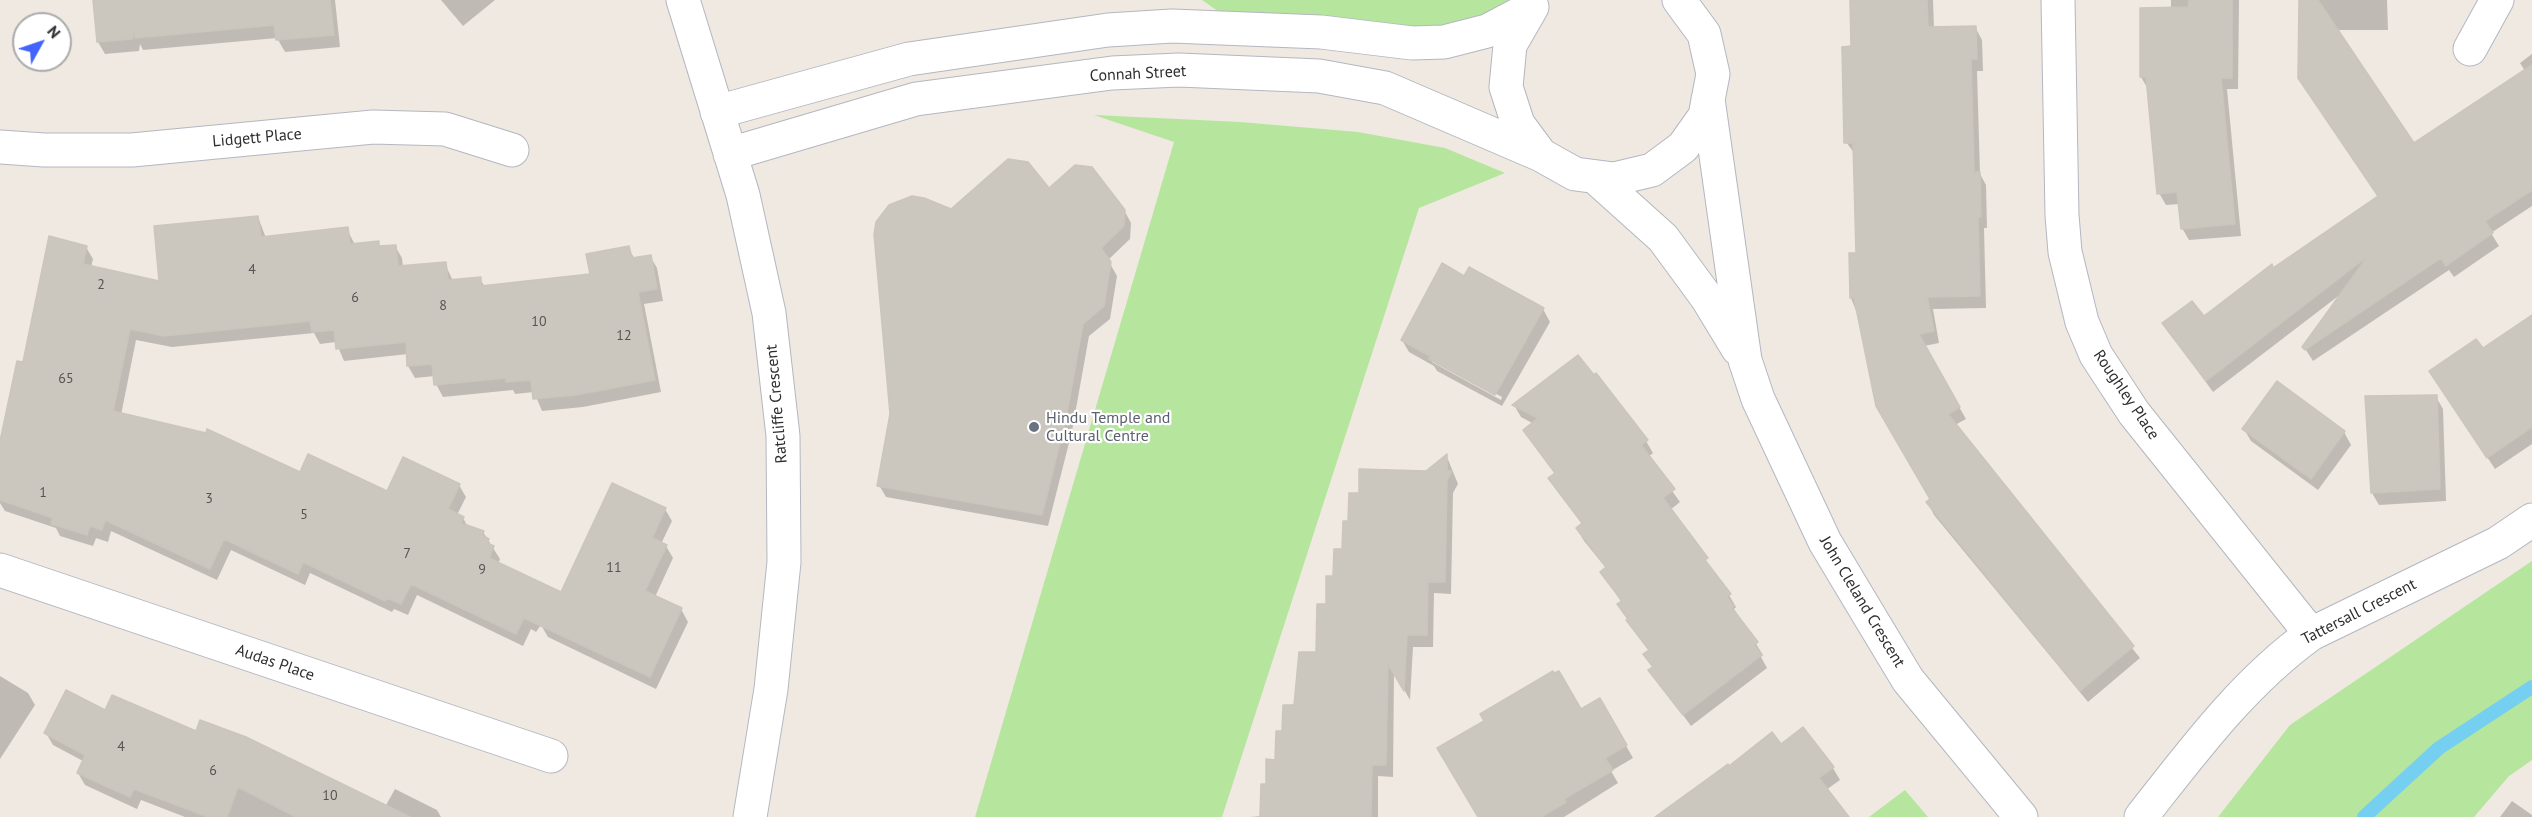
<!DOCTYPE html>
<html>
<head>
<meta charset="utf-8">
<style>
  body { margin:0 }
  #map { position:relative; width:2532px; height:817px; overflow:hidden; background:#efe9e1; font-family:"PT Sans",sans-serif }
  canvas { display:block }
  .north { position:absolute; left:12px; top:12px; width:60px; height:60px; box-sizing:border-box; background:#fff; border:2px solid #ababab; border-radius:50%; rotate:50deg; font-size:16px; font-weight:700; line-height:24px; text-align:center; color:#2e2e2e }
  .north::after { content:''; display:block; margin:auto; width:21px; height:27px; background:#4264fb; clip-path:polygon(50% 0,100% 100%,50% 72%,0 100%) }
</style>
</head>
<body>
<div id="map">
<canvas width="2532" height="817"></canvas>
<div class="north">N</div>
</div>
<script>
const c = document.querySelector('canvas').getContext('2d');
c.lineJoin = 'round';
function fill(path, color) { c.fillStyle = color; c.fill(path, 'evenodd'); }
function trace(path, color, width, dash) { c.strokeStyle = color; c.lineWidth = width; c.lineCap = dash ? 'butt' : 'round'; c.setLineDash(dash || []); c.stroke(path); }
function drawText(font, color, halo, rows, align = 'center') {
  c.font = font + ' "PT Sans",sans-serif'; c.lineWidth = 4.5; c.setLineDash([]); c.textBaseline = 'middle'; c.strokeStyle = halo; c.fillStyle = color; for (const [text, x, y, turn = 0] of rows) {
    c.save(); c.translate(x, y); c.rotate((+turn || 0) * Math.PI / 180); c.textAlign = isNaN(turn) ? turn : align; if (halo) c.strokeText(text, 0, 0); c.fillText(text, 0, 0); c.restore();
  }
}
const green = new Path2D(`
  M 1202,0 L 1516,0 L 1460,31 L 1228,18 Z
  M 1094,115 L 1240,122 L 1358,132 L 1445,148 L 1505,173 L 1419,208 L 1222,817 L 975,817 L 1174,142 Z
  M 2532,561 L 2532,760 L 2509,776 L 2474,817 L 2218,817 L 2290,725 Z
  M 1905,790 L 1928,817 L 1869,817 Z`);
const shadow = new Path2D(`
  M 94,0 L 335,0 L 340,47 L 285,52 L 277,38 L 143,50 L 140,44 L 139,51 L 105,54 L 98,42 Z
  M 441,0 L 495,0 L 463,26 Z
  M 1852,0 L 1933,0 L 1934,29 L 1975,27 L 1982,40 L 1983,71 L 1977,71 L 1980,174 L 1986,185 L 1987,228 L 1984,228 L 1986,308 L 1933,309 L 1939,343 L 1924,346 L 1966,419 L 1955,425 L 2140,658 L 2088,702 L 1934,515 L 1928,503 L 1931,500 L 1851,298 L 1857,254 L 1855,154 L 1846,142 L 1853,48 Z
  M 2171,0 L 2239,0 L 2238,89 L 2227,89 L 2241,236 L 2189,240 L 2182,228 L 2180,204 L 2166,205 L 2159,193 L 2148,89 L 2141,77 L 2171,9 Z
  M 2300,0 L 2387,0 L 2388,30 L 2336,30 L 2413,145 L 2525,71 L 2520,63 L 2532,54 L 2532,206 L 2491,233 L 2499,246 L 2454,277 L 2449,270 L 2313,361 L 2304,347 L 2341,294 L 2213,392 L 2164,324 L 2203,318 L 2379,197 Z
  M 1049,190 L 1124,210 L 1131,223 L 1130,239 L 1108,260 L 1117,276 L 1110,319 L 1089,336 L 1072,431 L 1048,526 L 886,497 L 879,485 L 951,211 Z
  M 258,217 L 266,238 L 347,229 L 355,245 L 378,243 L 381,248 L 395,246 L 402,258 L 403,267 L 445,264 L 453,281 L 480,279 L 485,287 L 592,276 L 628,248 L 635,259 L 650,256 L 657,268 L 663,301 L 644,304 L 661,392 L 583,407 L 542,411 L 534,392 L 515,394 L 513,390 L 443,397 L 436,384 L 435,376 L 415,378 L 408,366 L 408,354 L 344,361 L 336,342 L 320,344 L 314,333 L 172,347 L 136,340 L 121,415 L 301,474 L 388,493 L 459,485 L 466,497 L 457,515 L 463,518 L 468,527 L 483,532 L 500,559 L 498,564 L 562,594 L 665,509 L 672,521 L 661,544 L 666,546 L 673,558 L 655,597 L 681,609 L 688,622 L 656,689 L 548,637 L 541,625 L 536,632 L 531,629 L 523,646 L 417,595 L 408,615 L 394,609 L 392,612 L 310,573 L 305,585 L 231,550 L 217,580 L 111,531 L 108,542 L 96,538 L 93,546 L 60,536 L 56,528 L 5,511 L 0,503 L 0,445 L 24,364 L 86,247 L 93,259 L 91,267 L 161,283 Z
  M 1465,278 L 1543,309 L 1550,322 L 1502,406 L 1437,371 L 1434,366 L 1409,352 L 1402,340 ZM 1432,359 L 1502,397 L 1501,400 L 1432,362 Z
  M 2532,317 L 2532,444 L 2495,469 L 2438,383 Z
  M 2277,383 L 2344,432 L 2351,445 L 2318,490 L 2251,441 L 2244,429 Z
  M 2436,397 L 2443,409 L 2446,501 L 2379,505 L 2372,493 Z
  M 1514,405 L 1646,441 L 1653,453 L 1648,457 L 1680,502 L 1670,510 L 1729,595 L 1736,607 L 1734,609 L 1763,655 L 1761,657 L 1767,668 L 1691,726 L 1650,670 L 1654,668 L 1645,655 L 1650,652 L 1626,617 L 1619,605 L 1622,603 L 1602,572 L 1606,568 L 1584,541 L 1577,529 L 1583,524 L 1550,479 L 1556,474 L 1525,431 L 1534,424 L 1521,417 Z
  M 1447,457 L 1458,484 L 1453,493 L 1451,594 L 1434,593 L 1433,647 L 1413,647 L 1410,700 L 1394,672 L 1393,777 L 1378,776 L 1378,817 L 1250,817 L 1262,816 L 1267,786 L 1284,732 L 1318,654 L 1334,577 L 1360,494 L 1427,472 Z
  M 0,676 L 28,693 L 35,705 L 0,759 Z
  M 1600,700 L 1633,758 L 1611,771 L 1618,783 L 1564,817 L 1479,817 L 1581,711 Z
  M 105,712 L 197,733 L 385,807 L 395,789 L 437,810 L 441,817 L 185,817 L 141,800 L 137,809 L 85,785 L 78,773 L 83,761 L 53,745 L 46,733 Z
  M 1781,746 L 1833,768 L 1840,780 L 1826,790 L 1846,817 L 1663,817 Z
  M 2512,801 L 2532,815 L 2532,817 L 2500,817 Z`);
const stream = new Path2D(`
  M 2364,817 L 2439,748 L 2532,687`);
const building = new Path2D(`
  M 93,0 L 330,0 L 334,35 L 276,40 L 274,25 L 135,38 L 134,31 L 132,39 L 97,42 Z
  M 1850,0 L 1927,0 L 1928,27 L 1976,26 L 1977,59 L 1971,59 L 1974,172 L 1980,172 L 1981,217 L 1978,217 L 1980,296 L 1927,297 L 1934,331 L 1919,334 L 1960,407 L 1948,414 L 2134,646 L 2080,691 L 1926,502 L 1930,499 L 1876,406 L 1854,298 L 1850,298 L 1849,253 L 1856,253 L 1853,143 L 1844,143 L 1842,47 L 1851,46 Z
  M 2189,0 L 2232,0 L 2232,78 L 2221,78 L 2235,224 L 2181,229 L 2177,192 L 2157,194 L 2146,77 L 2140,77 L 2140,8 L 2188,7 Z
  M 2299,0 L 2318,0 L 2414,143 L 2532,65 L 2532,190 L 2485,221 L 2493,233 L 2446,266 L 2441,258 L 2305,350 L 2302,347 L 2368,256 L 2206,381 L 2162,323 L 2192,301 L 2204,316 L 2272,264 L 2273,268 L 2378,196 L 2298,78 Z
  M 1008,159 L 1028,162 L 1049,188 L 1075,165 L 1092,167 L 1125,210 L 1124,226 L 1101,248 L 1111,262 L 1104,306 L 1083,324 L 1066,418 L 1042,515 L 877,486 L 890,414 L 874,234 L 876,222 L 889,205 L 912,196 L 924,198 L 951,209 Z
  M 258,216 L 261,237 L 348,227 L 350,244 L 379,241 L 379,246 L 396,245 L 398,266 L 446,262 L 448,280 L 481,277 L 481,286 L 590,274 L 586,254 L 629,246 L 632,258 L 651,255 L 657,289 L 638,292 L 655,380 L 576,395 L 533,399 L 531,380 L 506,382 L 506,378 L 434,385 L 432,364 L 407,366 L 406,342 L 336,349 L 334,330 L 312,332 L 310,321 L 164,336 L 130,329 L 113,411 L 206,433 L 207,429 L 300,472 L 308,454 L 387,491 L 403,457 L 460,484 L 448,509 L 464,517 L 461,523 L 484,531 L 482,535 L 489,539 L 487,543 L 494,546 L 489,558 L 561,592 L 612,483 L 666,508 L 652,538 L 667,545 L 645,591 L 682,608 L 650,677 L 524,618 L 516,634 L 411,584 L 401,604 L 387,598 L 385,601 L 303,562 L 298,574 L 224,539 L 210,569 L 105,520 L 102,530 L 90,526 L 87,535 L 51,524 L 53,518 L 0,500 L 0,441 L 17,361 L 23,362 L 49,236 L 87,246 L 83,264 L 159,281 L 154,226 Z
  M 1442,263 L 1464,276 L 1469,267 L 1544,308 L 1495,395 L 1429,359 L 1430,356 L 1401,340 Z
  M 2532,315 L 2532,427 L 2487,458 L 2429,371 L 2476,339 L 2483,348 Z
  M 1578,355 L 1594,375 L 1596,373 L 1648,440 L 1641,445 L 1675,489 L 1663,498 L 1708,558 L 1705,560 L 1731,594 L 1727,597 L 1734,606 L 1732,608 L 1758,642 L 1754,645 L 1762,655 L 1683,715 L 1648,670 L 1653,667 L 1643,654 L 1649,650 L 1626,620 L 1628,619 L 1617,604 L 1622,601 L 1600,572 L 1606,567 L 1576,528 L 1582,523 L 1548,478 L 1555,473 L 1523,430 L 1538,418 L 1512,405 Z
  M 2277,381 L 2345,431 L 2311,479 L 2242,429 Z
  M 2437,395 L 2440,489 L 2371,493 L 2365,396 Z
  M 1447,454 L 1447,471 L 1452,471 L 1447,480 L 1445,582 L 1428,582 L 1427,635 L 1407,635 L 1404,691 L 1388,664 L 1386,765 L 1372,765 L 1371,817 L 1260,817 L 1261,784 L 1266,784 L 1266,759 L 1275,760 L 1276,731 L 1282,731 L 1283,705 L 1294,705 L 1299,652 L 1316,652 L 1317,604 L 1326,604 L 1326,576 L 1333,576 L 1334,549 L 1342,549 L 1343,521 L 1348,521 L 1349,493 L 1359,493 L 1359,469 L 1426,471 Z
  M 1553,671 L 1554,673 L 1559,671 L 1581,709 L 1600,698 L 1627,745 L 1605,758 L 1613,770 L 1564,799 L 1566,802 L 1541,817 L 1478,817 L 1437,748 L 1484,721 L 1480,714 Z
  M 66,690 L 105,710 L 112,695 L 196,731 L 200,720 L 246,737 L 410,817 L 296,817 L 238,787 L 227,817 L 208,817 L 134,789 L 130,797 L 77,773 L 85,755 L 44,733 Z
  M 1803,727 L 1834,767 L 1819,778 L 1849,817 L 1655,817 L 1728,764 L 1729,766 L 1772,732 L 1781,744 Z`);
const minor = new Path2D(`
  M 2058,0 L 2062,215 L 2065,252 L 2082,322 L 2096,355 L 2134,413 L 2311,634
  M 2470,49 L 2497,0
  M 0,147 L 44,150 L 132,150 L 373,127 L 445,129 L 512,150
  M 0,570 L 551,756
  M 2141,817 C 2193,751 2243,683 2311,634 L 2498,543 L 2532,520`);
const tertiary = new Path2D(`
  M 683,0 L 743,195 L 769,313 L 783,436 L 784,562 L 771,689 L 750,817
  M 1532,7 L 1510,45 L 1506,87 L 1518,124 L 1541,155 L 1575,174 L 1614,179 L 1652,170 L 1683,147 L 1705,116 L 1713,74 L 1704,34 L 1679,0
  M 1708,99 L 1745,360 L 1758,399 L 1825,542 L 1870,617 L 1908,680 L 2021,817
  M 717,112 L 909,59 L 1108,30 L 1172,26 L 1321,32 L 1412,43 L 1444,42 L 1487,31 L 1529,9
  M 730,154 L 916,99 L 1112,73 L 1179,70 L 1319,76 L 1385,88 L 1541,155
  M 1595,177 L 1663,238 L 1707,298 L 1738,349`);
const markers = [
  [1034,427,6,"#6b7280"]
];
const numberNames = [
  ["4",252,270],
  ["2",101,285],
  ["6",355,298],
  ["8",443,306],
  ["10",539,322],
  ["12",624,336],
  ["65",66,379],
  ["1",43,493],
  ["3",209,499],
  ["5",304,515],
  ["7",407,554],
  ["11",614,568],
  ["9",482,570],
  ["4",121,747],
  ["6",213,771],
  ["10",330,796]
];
const streetNames = [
  ["Connah Street",1138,74,-3],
  ["Lidgett Place",257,138,-5],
  ["Roughley Place",2126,395,56],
  ["Ratcliffe Crescent",777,404,-95],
  ["John Cleland Crescent",1862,602,59],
  ["Tattersall Crescent",2359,612,-27],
  ["Audas Place",275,663,19]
];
const worshipNames = [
  ["Hindu Temple and",1046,418],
  ["Cultural Centre",1046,436]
];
fill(green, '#b6e59e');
fill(shadow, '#0003');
trace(stream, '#75cff0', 14);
fill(building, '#cbc7bf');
trace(building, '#cbc5ba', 1.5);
trace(minor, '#b4b7c1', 35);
trace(tertiary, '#b4b7c1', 35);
trace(minor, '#fff', 33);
trace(tertiary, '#fff', 33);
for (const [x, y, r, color] of markers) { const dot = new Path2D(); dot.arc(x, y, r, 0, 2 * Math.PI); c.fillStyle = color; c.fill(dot); trace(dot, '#fff', 2); }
drawText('14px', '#555452', null, numberNames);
drawText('16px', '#2e2e2e', '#fff', streetNames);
drawText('16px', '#5b616d', '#fff', worshipNames, 'left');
</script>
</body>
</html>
